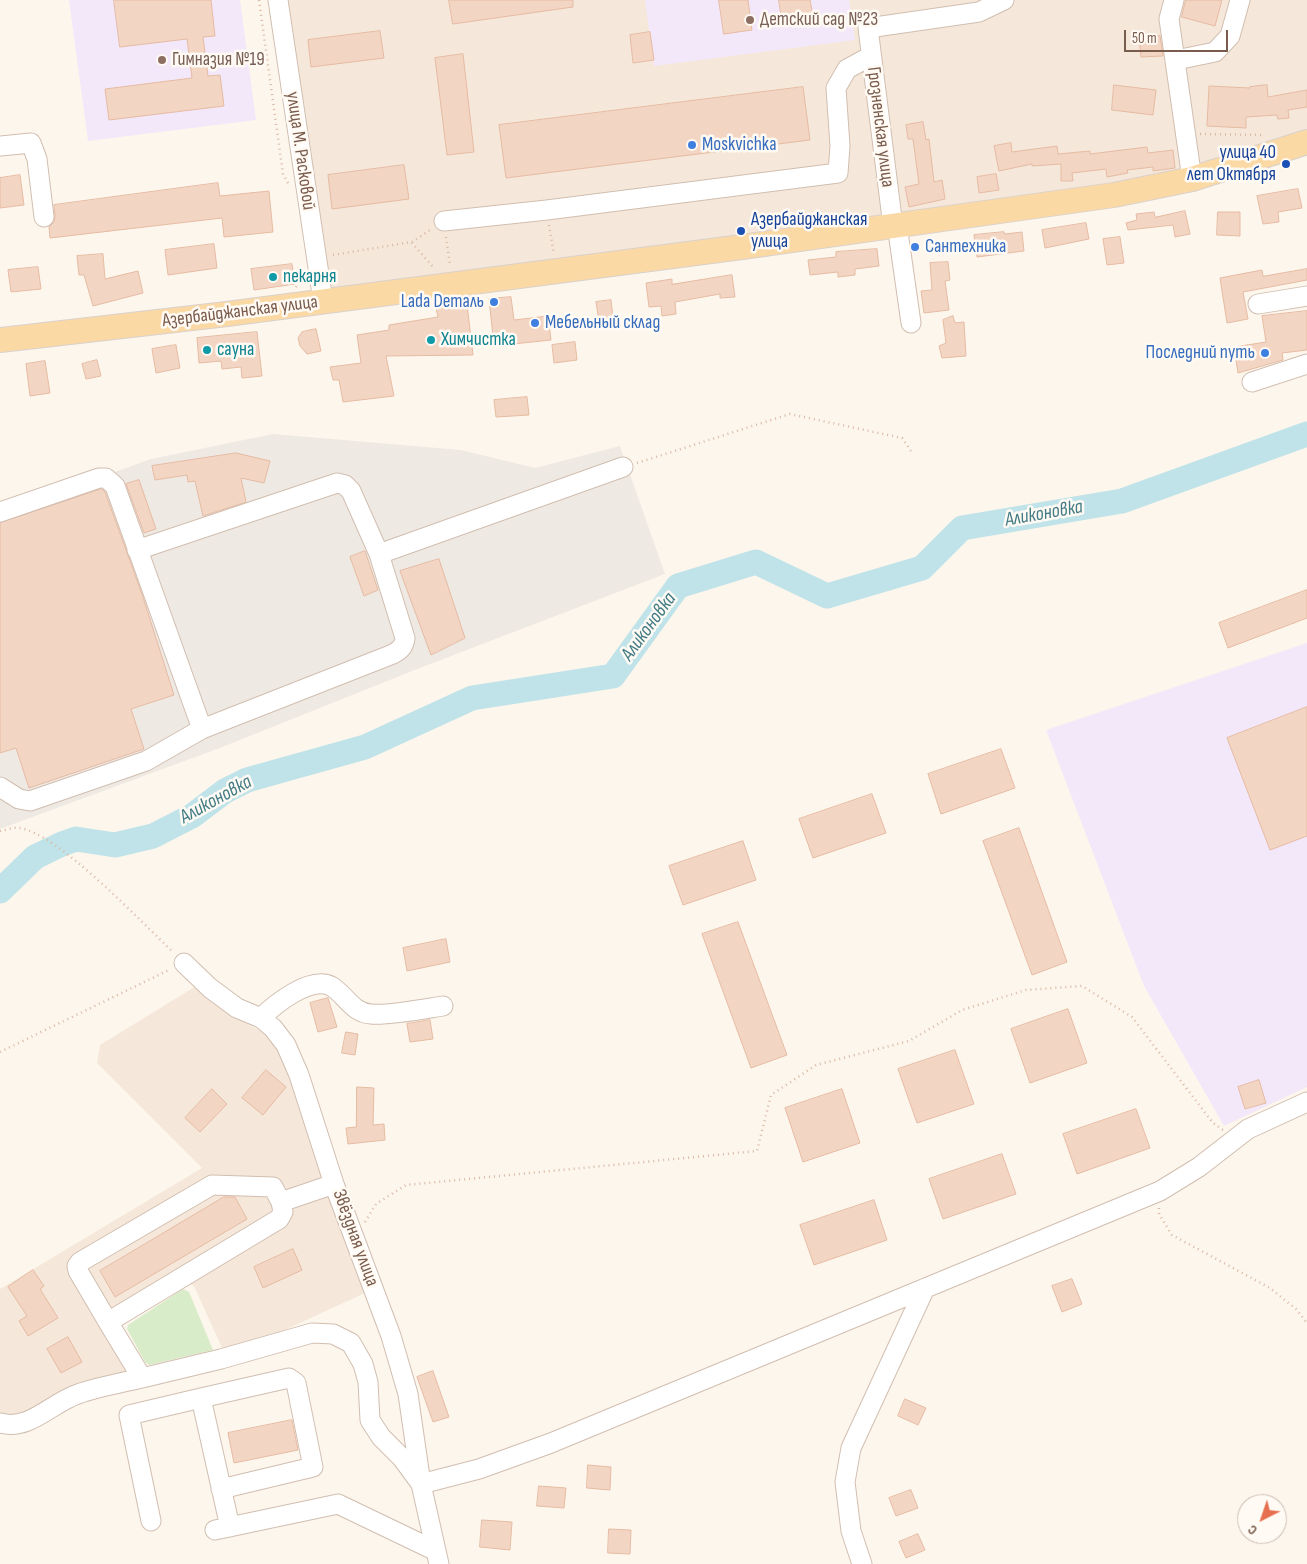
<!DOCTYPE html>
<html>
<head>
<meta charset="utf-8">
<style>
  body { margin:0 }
  #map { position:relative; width:1307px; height:1564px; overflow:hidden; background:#fdf6ec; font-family:"Sofia Sans Condensed",sans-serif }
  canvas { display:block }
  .north { position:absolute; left:1237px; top:1494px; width:50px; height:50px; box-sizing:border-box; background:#fffaf3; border:1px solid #cabbb1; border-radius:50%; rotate:221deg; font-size:14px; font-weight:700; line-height:20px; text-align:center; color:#7a5c4d }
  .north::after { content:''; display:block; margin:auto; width:18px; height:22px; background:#e76f51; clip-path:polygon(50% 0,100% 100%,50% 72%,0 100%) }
  .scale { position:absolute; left:1124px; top:30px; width:104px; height:22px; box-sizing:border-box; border:2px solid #7a5c4d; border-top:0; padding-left:6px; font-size:15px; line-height:18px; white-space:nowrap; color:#7a5c4d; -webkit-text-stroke:4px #fffaf3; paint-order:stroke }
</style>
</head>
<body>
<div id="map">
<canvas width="1307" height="1564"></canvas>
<div class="north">С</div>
<div class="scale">50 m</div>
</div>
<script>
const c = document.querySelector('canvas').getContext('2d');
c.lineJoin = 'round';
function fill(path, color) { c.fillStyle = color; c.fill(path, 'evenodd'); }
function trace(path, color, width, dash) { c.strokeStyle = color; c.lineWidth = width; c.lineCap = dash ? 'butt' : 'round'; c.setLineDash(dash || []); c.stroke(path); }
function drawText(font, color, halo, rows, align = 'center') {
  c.font = font + ' "Sofia Sans Condensed",sans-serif'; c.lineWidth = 5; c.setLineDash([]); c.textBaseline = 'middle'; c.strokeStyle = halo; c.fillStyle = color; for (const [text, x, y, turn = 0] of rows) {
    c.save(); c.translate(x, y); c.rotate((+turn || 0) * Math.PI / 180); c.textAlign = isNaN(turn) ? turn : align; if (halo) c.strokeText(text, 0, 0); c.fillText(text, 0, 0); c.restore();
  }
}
const residential = new Path2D(`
  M 283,0 L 1307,0 L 1307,137 L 1285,144 L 1228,152 L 1180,176 L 908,216 L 620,251 L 334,289 L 325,280 Z
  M 196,986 L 236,1017 L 264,1033 L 277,1045 L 292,1068 L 365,1293 L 239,1351 L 223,1350 L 194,1286 L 186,1282 L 105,1329 L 130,1370 L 125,1378 L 26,1416 L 6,1416 L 0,1413 L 0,1289 L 202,1168 L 97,1063 L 100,1045 Z`);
const industrial = new Path2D(`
  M 273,434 L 461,450 L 535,468 L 620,446 L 665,574 L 412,671 L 217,749 L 0,829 L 0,513 L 151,459 Z`);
const education = new Path2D(`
  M 69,0 L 240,0 L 256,120 L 88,141 Z
  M 645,0 L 849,0 L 855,40 L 654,66 Z
  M 1307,643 L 1307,1087 L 1224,1126 L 1144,986 L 1046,730 Z`);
const green = new Path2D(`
  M 183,1289 L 189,1292 L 213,1350 L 149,1365 L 145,1362 L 127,1329 L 128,1325 Z`);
const river = new Path2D(`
  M 0,891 L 35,857 L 62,844 L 76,839 L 115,845 L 153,836 L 192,816 L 225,791 L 247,780 L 365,747 L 472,698 L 613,676 L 678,586 L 756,562 L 827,596 L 922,568 L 962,528 L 1122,501 L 1307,434`);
const building = new Path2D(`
  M 114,0 L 211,0 L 215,36 L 203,37 L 208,76 L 220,75 L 224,106 L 109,120 L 105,89 L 192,78 L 187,39 L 120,47 Z
  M 449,0 L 573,0 L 573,7 L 453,24 Z
  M 719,0 L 748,0 L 752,30 L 724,34 Z
  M 779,0 L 810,0 L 814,21 L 783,26 Z
  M 1186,0 L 1222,0 L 1215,26 L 1182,17 Z
  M 380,31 L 384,58 L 311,67 L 308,40 Z
  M 650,32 L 654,60 L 633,63 L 630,35 Z
  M 1160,36 L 1163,56 L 1141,57 L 1139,37 Z
  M 463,54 L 474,152 L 447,155 L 435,58 Z
  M 1114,85 L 1156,90 L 1153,115 L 1112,110 Z
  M 1267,85 L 1268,97 L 1307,90 L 1307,107 L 1288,110 L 1289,118 L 1278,119 L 1277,115 L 1246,117 L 1246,128 L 1207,126 L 1209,86 L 1250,88 L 1250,87 Z
  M 803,87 L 810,140 L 506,178 L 499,125 Z
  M 923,122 L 926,140 L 929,139 L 934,182 L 942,180 L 945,199 L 909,207 L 905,187 L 919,184 L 913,139 L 908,139 L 906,125 Z
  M 1011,143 L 1012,152 L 1057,146 L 1058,154 L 1090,151 L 1090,154 L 1147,147 L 1148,153 L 1173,150 L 1175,168 L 1153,171 L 1153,167 L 1127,170 L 1128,173 L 1107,177 L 1106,169 L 1072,173 L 1073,181 L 1061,181 L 1061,164 L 1032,166 L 1032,164 L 999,171 L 994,146 Z
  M 404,165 L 409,199 L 332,209 L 328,175 Z
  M 996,174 L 999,190 L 979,193 L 977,177 Z
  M 20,175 L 24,205 L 0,208 L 0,178 Z
  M 218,183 L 220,196 L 269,191 L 273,232 L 224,237 L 222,218 L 50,238 L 49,227 L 54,222 L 55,216 L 54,205 Z
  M 1298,189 L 1302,208 L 1278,212 L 1279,222 L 1263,224 L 1257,196 Z
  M 1185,211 L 1190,234 L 1175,237 L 1173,225 L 1128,230 L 1126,223 L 1137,220 L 1136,214 L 1154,212 L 1155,217 Z
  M 1218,212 L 1240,212 L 1240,236 L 1217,235 Z
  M 1086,223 L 1089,239 L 1045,248 L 1042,230 Z
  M 1004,232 L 1005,234 L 1022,232 L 1024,251 L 977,257 L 974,235 Z
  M 1120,237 L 1124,263 L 1107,265 L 1103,239 Z
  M 214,244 L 217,268 L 168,275 L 165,250 Z
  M 877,249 L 879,266 L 855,269 L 855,275 L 838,277 L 838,272 L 810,275 L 808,260 L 836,257 L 836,252 Z
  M 103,254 L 105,279 L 138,271 L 143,293 L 93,306 L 84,275 L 79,275 L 77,256 Z
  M 948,262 L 950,280 L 945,281 L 949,310 L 924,313 L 921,291 L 932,290 L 930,263 Z
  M 292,264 L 295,284 L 254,290 L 251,269 Z
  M 38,267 L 41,289 L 11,292 L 8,270 Z
  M 1307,269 L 1307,280 L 1243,292 L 1248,319 L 1227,323 L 1220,278 L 1262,270 L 1263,276 Z
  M 732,275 L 735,297 L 720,298 L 720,294 L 675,302 L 676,314 L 662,316 L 661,306 L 649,307 L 646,283 L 672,279 L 672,284 Z
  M 511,297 L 514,320 L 548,316 L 551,340 L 494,346 L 489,299 Z
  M 611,300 L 614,326 L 600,328 L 596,302 Z
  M 467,304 L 473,355 L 386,356 L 394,396 L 343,402 L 339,380 L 333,380 L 330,367 L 361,363 L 357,335 L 389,330 L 389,325 L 438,317 L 436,308 Z
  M 1307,311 L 1307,350 L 1282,353 L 1283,360 L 1238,373 L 1234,347 L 1266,342 L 1262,316 Z
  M 953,316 L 955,323 L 964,322 L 966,356 L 942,358 L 939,346 L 946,343 L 943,320 Z
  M 316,329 L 321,351 L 307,354 L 300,346 L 298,338 L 302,332 Z
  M 257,332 L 262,376 L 242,378 L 241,367 L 222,369 L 221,361 L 199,363 L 197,338 Z
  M 575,342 L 577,360 L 554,363 L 552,345 Z
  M 176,345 L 180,368 L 156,373 L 152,349 Z
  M 97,360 L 101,376 L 86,379 L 82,364 Z
  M 45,361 L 50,393 L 30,396 L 26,364 Z
  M 527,397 L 529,415 L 496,417 L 494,400 Z
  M 236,453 L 270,461 L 264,483 L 241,478 L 246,502 L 203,516 L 195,481 L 188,482 L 187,475 L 155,480 L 152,466 Z
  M 139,480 L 156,529 L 144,533 L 126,484 Z
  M 102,489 L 105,492 L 142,594 L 174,695 L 131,709 L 144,749 L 29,788 L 16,748 L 0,753 L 0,523 Z
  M 365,551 L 378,590 L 364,596 L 350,557 Z
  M 439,559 L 465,638 L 431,655 L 400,571 Z
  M 1307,590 L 1307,618 L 1228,648 L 1219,623 Z
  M 1307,707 L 1307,836 L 1270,850 L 1227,738 Z
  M 1001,749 L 1015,788 L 941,814 L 928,774 Z
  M 872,794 L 886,833 L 813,858 L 799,819 Z
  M 1019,828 L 1067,962 L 1032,975 L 983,841 Z
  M 743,841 L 756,880 L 683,905 L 669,866 Z
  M 738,922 L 787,1055 L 751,1068 L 702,934 Z
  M 446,939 L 450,962 L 407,971 L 403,948 Z
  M 328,998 L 337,1027 L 318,1032 L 310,1003 Z
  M 1068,1009 L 1087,1063 L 1030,1083 L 1011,1029 Z
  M 430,1020 L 433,1039 L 410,1042 L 407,1024 Z
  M 346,1032 L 358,1034 L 355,1055 L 342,1053 Z
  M 955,1050 L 974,1104 L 917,1123 L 898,1069 Z
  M 266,1070 L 286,1087 L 263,1115 L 242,1098 Z
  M 1259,1080 L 1266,1103 L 1245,1109 L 1238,1087 Z
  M 357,1087 L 374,1088 L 373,1125 L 384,1124 L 385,1140 L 348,1144 L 346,1128 L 356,1127 Z
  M 212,1089 L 227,1104 L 200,1132 L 185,1118 Z
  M 842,1089 L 860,1143 L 803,1162 L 785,1108 Z
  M 1136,1109 L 1150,1148 L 1077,1174 L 1063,1134 Z
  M 1002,1154 L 1016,1194 L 943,1219 L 929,1179 Z
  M 224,1197 L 235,1197 L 247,1219 L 115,1297 L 100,1271 Z
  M 874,1200 L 887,1240 L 814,1265 L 800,1225 Z
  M 293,1249 L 302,1270 L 263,1288 L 254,1267 Z
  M 33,1270 L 44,1286 L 40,1289 L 58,1318 L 28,1336 L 19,1321 L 27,1316 L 8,1287 Z
  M 1072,1279 L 1082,1304 L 1062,1312 L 1052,1286 Z
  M 68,1337 L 82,1362 L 61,1373 L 47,1349 Z
  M 433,1371 L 449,1417 L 433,1422 L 417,1377 Z
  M 905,1399 L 926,1408 L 918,1425 L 898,1416 Z
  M 292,1420 L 298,1450 L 234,1463 L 228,1433 Z
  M 588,1465 L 611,1467 L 610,1490 L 587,1488 Z
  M 539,1486 L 566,1488 L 564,1508 L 537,1506 Z
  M 911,1490 L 918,1508 L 896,1516 L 889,1498 Z
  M 482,1520 L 512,1522 L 510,1550 L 480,1547 Z
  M 609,1529 L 631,1530 L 630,1554 L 608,1553 Z
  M 918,1534 L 925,1550 L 906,1558 L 899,1542 Z`);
const path = new Path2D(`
  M 259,0 L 283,174 L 289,185
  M 1200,134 L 1264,135
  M 549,225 L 554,254
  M 446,237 L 450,265
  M 412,242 L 430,230
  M 333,255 L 411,242 L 434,268
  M 296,287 L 300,282 L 298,269 L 301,265
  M 637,463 L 790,414 L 902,438 L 913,454
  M 0,831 C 6,830 13,827 19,828 C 57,832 142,923 173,952
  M 0,1052 L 169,970
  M 1159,1208 L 1159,1214 L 1172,1235 L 1270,1288 L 1296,1309 L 1307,1323
  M 365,1222 L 376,1204 L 406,1185 L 757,1151 L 771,1095 L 816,1065 L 909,1041 L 962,1010 L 1026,990 L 1082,986 L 1132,1017 L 1213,1123 L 1223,1130`);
const minor = new Path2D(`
  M 278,0 L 323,301
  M 1174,0 L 1169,19 L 1192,179
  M 1176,60 L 1215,52 L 1230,36 L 1240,0
  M 0,146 L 31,143 L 37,159 L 44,217
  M 444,221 L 547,210 L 838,173 L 840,146 L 836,88 L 847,69 L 871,56
  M 897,225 L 911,323
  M 893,226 L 868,28 L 979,12 L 1004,0
  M 1258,304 L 1307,296
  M 1252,382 L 1307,364
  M 0,512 L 99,478 L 106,478 L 115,486 L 202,729
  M 379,554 L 623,467
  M 0,787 L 19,799 L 30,801 L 146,761 L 202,729 L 393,654 C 400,650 404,647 405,638 L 379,554 L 351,491 L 345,485 L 337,483 L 137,550
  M 184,963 L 210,988 L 237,1008 L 261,1018 L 273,1028 L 286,1045 L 299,1075 L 334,1184 L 391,1336 L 408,1394 L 421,1484 L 439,1564
  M 261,1018 C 275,1004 310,976 331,986 C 345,994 352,1013 371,1014 C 387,1016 424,1009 443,1006
  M 281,1202 L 283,1212 L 279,1219 L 108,1322 L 78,1271 L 77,1266 L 80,1262 L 212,1185 L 273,1187 L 281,1202 L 334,1184
  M 108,1322 L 142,1378 L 221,1359 L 312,1333 L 333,1334 L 351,1343 L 363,1364 L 368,1382 L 370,1420 L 381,1437 L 402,1458 L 421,1484 L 479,1469 L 551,1443 L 1160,1191 L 1199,1167 L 1248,1129 L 1307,1102
  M 201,1398 L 289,1378 L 296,1383 L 313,1467 L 221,1489
  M 0,1423 C 30,1431 51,1403 78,1394 C 98,1387 121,1383 142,1378
  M 151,1521 L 129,1415 L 201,1398 L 230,1527
  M 215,1530 L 338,1504 L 436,1551
  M 862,1564 L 851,1531 L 845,1482 L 851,1448 L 925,1288`);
const major = new Path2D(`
  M 0,340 L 227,314 L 742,247 L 1114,195 L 1192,179 L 1307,142`);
const markers = [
  [750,20,5,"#8d6e63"],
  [162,60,5,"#8d6e63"],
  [692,145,5,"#3f7fe0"],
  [1286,164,5,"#1a4fb4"],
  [741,231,5,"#1a4fb4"],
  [915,247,5,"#3f7fe0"],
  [273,277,5,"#0f9aa8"],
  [494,302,5,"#3f7fe0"],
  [535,323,5,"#3f7fe0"],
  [431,340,5,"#0f9aa8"],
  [207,350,5,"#0f9aa8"],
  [1265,353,5,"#3f7fe0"]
];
const educationNames = [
  ["Детский сад №23",760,20],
  ["Гимназия №19",172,60]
];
const streetNames = [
  ["Грозненская улица",880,127,83],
  ["улица М. Расковой",300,151,82],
  ["Азербайджанская улица",240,312,-7],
  ["Звёздная улица",355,1238,70]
];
const shopNames = [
  ["Moskvichka",702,145],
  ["Сантехника",925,247],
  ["Lada Dеталь",484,302,"right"],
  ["Мебельный склад",545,323],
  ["Последний путь",1255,353,"right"]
];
const transitNames = [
  ["улица 40",1276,153],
  ["лет Октября",1276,175],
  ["Азербайджанская",751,220,"left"],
  ["улица",751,242,"left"]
];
const cultureNames = [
  ["пекарня",283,277],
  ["Химчистка",441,340],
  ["сауна",217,350]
];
const waterNames = [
  ["Аликоновка",1044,514,-10],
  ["Аликоновка",649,627,-54],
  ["Аликоновка",216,800,-29]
];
fill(residential, '#f5e8da');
fill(industrial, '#efe9e4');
fill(education, '#f3e8fa');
fill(green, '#d8ecc9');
trace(river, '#bfe3e8', 25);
fill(building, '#f3d5c3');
trace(building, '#e6bba3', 1);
trace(minor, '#d1beb0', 21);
trace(major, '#dad1cd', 26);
trace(path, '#d9b8a5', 2.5, [1, 4]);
trace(minor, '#fff', 19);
trace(major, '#fbd9a5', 24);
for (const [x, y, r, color] of markers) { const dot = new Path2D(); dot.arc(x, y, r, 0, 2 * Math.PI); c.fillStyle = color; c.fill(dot); trace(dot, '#fffaf3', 2); }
drawText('19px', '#785e54', '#fffaf3', educationNames, 'left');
drawText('19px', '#7a5c4d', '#fffaf3', streetNames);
drawText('19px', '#366cbe', '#fffaf3', shopNames, 'left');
drawText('19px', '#164399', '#fffaf3', transitNames, 'right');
drawText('19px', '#0d838f', '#fffaf3', cultureNames, 'left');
drawText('italic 20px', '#437c86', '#fffaf3', waterNames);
</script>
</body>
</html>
